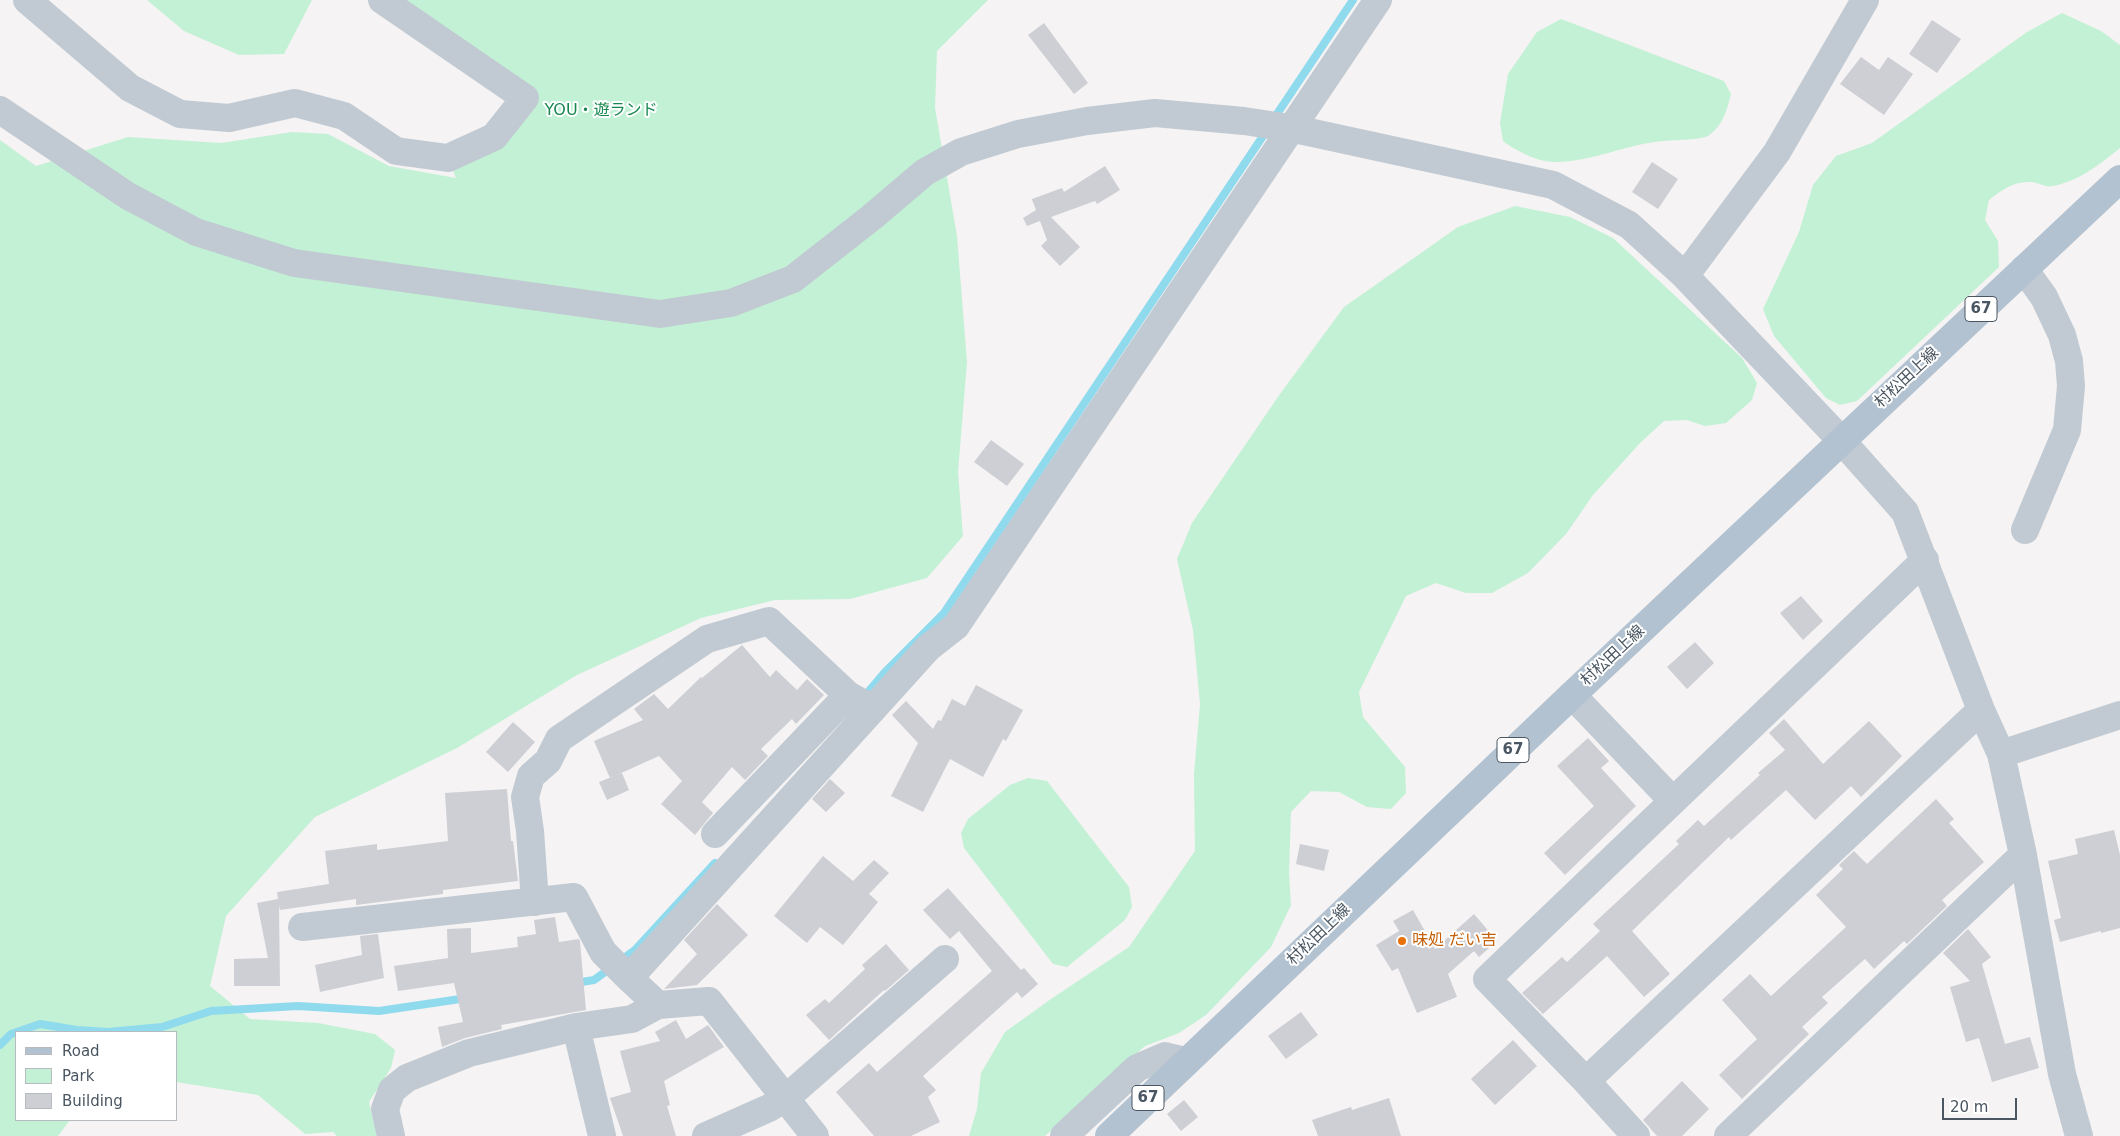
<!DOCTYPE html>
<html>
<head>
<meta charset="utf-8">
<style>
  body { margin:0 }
  #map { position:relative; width:2120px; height:1136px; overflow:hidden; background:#f5f3f3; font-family:"DejaVu Sans",sans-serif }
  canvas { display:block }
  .legend { position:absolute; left:15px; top:1031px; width:162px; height:90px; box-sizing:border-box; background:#fff; border:1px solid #b7bbc0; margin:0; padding:6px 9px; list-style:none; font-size:15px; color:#4a5661 }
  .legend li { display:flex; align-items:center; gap:10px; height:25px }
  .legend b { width:25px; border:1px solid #b7bbc0 }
  .scale { position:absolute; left:1942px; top:1098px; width:75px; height:22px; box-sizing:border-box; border:2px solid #4a5661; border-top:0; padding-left:6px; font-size:15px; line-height:18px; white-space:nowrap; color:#4a5661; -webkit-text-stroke:4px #fff; paint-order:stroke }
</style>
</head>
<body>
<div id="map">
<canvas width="2120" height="1136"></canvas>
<ul class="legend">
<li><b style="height:6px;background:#b3c2d1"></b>Road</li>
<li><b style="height:14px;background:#c3f1d5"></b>Park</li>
<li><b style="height:14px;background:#cdcfd5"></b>Building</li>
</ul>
<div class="scale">20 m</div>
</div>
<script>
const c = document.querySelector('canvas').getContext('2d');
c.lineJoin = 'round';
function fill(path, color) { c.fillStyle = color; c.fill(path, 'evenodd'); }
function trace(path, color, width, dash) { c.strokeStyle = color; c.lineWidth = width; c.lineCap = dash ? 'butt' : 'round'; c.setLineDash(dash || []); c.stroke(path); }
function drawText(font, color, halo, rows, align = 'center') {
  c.font = font + ' "DejaVu Sans","Noto Sans JP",sans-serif'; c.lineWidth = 4; c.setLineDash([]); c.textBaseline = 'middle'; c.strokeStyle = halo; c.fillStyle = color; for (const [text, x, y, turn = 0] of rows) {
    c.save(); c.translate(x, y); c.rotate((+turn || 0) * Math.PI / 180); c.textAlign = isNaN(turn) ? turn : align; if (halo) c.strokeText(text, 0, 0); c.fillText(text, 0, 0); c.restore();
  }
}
const green = new Path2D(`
  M 147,0 L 312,0 L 284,54 L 239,55 L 184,31 Z
  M 382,0 L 988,0 L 937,51 L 935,108 L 957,236 L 967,362 L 958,472 L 963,536 L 927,578 L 850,599 L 775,600 L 701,618 L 577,675 L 457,748 L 315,817 L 226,916 L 210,986 L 250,1019 L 318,1023 L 375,1034 L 395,1050 L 391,1068 L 369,1102 L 377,1136 L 337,1136 L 333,1132 L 305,1134 L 258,1095 L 176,1082 L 176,1032 L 16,1032 L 16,1120 L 70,1120 L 58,1136 L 0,1136 L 0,140 L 36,166 L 128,137 L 221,143 L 292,132 L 328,134 L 389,166 L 456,178 L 448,158 L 525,98 Z
  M 2062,13 L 2101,31 L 2120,45 L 2120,148 C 2100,164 2079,181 2053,186 C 2046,188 2038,182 2031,182 C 2013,181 2002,190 1989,200 L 1985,220 L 1998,241 L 1999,267 L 1857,401 L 1840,405 L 1826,398 L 1774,336 L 1763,309 L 1799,232 L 1813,185 L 1836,156 L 1872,143 L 2027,32 Z
  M 1561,19 L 1724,81 L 1731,94 C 1727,110 1723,126 1708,136 C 1701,140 1673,140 1663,141 C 1627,144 1591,162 1555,162 C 1538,162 1516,151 1503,141 L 1500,123 L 1508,74 L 1537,32 Z
  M 1515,206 L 1570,217 L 1613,238 L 1742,358 L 1757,383 L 1752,400 L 1726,423 L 1705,426 L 1687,420 L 1664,421 L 1640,443 L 1593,495 L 1566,534 L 1528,573 L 1492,593 L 1466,593 L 1436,583 L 1406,596 L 1359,692 L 1363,717 L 1405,767 L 1406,793 L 1391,809 L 1367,807 L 1339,792 L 1311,791 L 1291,812 L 1289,873 L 1291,905 L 1271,947 L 1206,1015 L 1179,1033 L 1145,1046 L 1045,1136 L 969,1136 L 977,1109 L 981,1073 L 1005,1032 L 1051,999 L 1129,947 L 1195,851 L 1194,774 L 1200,704 L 1193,630 L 1177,559 L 1192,523 L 1280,394 L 1344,307 L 1458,227 Z
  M 1028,778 L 1047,781 L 1129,887 L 1132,907 L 1125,920 L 1067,967 L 1053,964 L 964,848 L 961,833 L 968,819 L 1010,785 Z`);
const stream = new Path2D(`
  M 1273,120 L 1353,0
  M 863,698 L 885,672 L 944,613 L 1267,130
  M 575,983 L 594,980 L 635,950 L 715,863
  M 0,1045 L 11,1034 L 40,1024 L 77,1030 L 108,1032 L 162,1027 L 211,1011 L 298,1006 L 379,1011 L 467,998`);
const building = new Path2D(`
  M 1932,20 L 1961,39 L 1937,73 L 1909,54 Z
  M 1044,23 L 1088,83 L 1074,94 L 1028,35 Z
  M 1861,57 L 1879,70 L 1888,57 L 1913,74 L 1884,115 L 1840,84 Z
  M 1652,162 L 1678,179 L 1658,209 L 1632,192 Z
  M 1105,166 L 1120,190 L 1097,204 L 1095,201 L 1051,217 L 1080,247 L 1060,266 L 1041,246 L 1047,240 L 1040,221 L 1027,226 L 1023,218 L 1036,210 L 1031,197 L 1032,199 L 1062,188 L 1064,192 Z
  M 991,440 L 1024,464 L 1007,486 L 974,462 Z
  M 1801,596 L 1823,621 L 1803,640 L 1780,613 Z
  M 1695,642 L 1714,663 L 1687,689 L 1667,667 Z
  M 742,645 L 770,677 L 776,670 L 797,690 L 807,679 L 824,695 L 796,724 L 792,719 L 761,749 L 768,756 L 745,780 L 732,767 L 702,802 L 713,813 L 695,835 L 661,804 L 682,781 L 659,756 L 610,778 L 594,741 L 643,720 L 634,709 L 654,694 L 668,709 L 701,677 L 702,678 Z
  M 976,685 L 1023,710 L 1006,741 L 1003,739 L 983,777 L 950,759 L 923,812 L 891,796 L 918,743 L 892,715 L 906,701 L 933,729 L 938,720 L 941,721 L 952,699 L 965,706 Z
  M 1784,719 L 1823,764 L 1869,721 L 1902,756 L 1861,797 L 1851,786 L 1815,820 L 1786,790 L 1731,840 L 1729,837 L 1632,931 L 1670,974 L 1644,997 L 1607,956 L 1543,1014 L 1522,993 L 1562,957 L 1567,962 L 1600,931 L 1593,924 L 1679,844 L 1676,841 L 1698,820 L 1704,826 L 1760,775 L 1758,773 L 1785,750 L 1769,733 Z
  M 513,722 L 535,742 L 508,772 L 486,752 Z
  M 1588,738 L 1609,761 L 1601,768 L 1636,806 L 1565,875 L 1544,853 L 1594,806 L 1557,766 Z
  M 622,773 L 629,790 L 607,800 L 599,782 Z
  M 830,779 L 845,793 L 826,812 L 812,799 Z
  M 507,789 L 511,841 L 513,841 L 518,881 L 443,890 L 443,894 L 356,905 L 356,899 L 280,910 L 279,905 L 280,986 L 234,986 L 234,959 L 268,958 L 257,903 L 278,899 L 277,892 L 329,884 L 325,851 L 377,844 L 377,850 L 448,841 L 445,793 Z
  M 1936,799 L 1954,819 L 1949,823 L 1984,862 L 1942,900 L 1947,906 L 1907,944 L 1904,941 L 1874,969 L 1865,959 L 1822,997 L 1828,1003 L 1802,1027 L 1809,1034 L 1742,1099 L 1719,1075 L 1757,1039 L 1722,1000 L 1750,974 L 1771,996 L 1846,927 L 1816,895 L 1843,869 L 1839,865 L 1854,851 L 1867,864 Z
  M 2114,830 L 2120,855 L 2120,928 L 2101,933 L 2101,931 L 2060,942 L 2054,920 L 2061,918 L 2048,861 L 2078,854 L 2075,839 Z
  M 1300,844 L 1329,850 L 1324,871 L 1296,864 Z
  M 823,856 L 853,881 L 874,860 L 889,873 L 869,894 L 878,902 L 843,945 L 820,927 L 807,943 L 774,916 Z
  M 948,888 L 1021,970 L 1024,968 L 1038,984 L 1022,998 L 1017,992 L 923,1076 L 936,1090 L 928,1097 L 940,1122 L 911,1136 L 874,1136 L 836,1092 L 869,1063 L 877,1072 L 992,971 L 959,931 L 950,939 L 923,910 Z
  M 717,904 L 748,935 L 697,985 L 664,989 L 697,954 L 684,940 Z
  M 1413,910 L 1435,949 L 1474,914 L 1497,941 L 1479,957 L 1474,951 L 1448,974 L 1457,997 L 1417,1013 L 1398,968 L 1392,971 L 1376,945 L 1399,931 L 1393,921 Z
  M 555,917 L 559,942 L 579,939 L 580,942 L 586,1010 L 501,1025 L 502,1029 L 465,1038 L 442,1047 L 438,1027 L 463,1022 L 454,983 L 398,991 L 394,966 L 448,958 L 447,929 L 471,928 L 471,953 L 518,947 L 517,937 L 536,934 L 534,920 Z
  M 1968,929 L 1991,957 L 1982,964 L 2005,1044 L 2030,1037 L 2039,1068 L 1992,1082 L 1979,1038 L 1966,1042 L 1950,987 L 1970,981 L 1943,953 Z
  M 378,934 L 384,978 L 320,992 L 315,965 L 362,955 L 360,936 Z
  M 886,944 L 909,970 L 885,991 L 884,990 L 829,1040 L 806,1015 L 825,999 L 829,1003 L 865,969 L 862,965 Z
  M 1301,1012 L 1318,1035 L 1286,1059 L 1268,1036 Z
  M 676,1020 L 686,1039 L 708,1025 L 724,1047 L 664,1081 L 670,1105 L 667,1106 L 676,1136 L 623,1136 L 610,1098 L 631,1092 L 620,1051 L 660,1041 L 655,1032 Z
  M 1513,1040 L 1537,1066 L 1495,1105 L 1471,1079 Z
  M 1682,1081 L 1709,1109 L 1682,1136 L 1657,1136 L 1643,1120 Z
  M 1389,1098 L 1401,1136 L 1318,1136 L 1312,1120 L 1351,1107 L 1352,1110 Z
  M 1184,1100 L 1198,1117 L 1181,1131 L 1167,1114 Z`);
const minor = new Path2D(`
  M 27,0 L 130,88 L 180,114 L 229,118 L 295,103 L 344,116 L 396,151 L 448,158 L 494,137 L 525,98 L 382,0
  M 0,110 L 128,196 L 196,232 L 294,263 L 660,314 L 731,303 L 793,279 L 872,217 L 925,172 L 961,152 L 1018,134 L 1087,121 L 1155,113 L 1244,121 L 1290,128 L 1553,185 L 1629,225 L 1685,276 L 1841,440 L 1905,512 L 1981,710 L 2001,754 L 2023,855 L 2062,1074 L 2079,1136
  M 2024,269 L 2044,297 L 2062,335 L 2069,361 L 2071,386 L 2067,430 L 2025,530
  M 1685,276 L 1777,152 L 1865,0
  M 1572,695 L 1673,801
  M 2001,754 L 2120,715
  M 715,834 L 848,695
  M 535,902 L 530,831 L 525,797 L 531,776 L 548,761 L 559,739 L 707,639 L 769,621 L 848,695 L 873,709
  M 302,927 L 574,897 L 603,952 L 629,978
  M 576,1027 L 602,1136
  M 1586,1081 L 1981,710
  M 391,1136 L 385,1109 L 392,1090 L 407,1078 L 469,1053 L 576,1027 L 632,1019 L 658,1005
  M 706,1136 L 769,1108 L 786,1098 L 945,959
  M 815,1136 L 709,1001 L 658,1005 L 629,978 L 928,648 L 956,626 L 1378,0
  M 1064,1136 L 1137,1068 L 1165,1056 L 1186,1061
  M 1636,1136 L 1586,1081 L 1487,979 L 1925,560
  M 1728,1136 L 2023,855`);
const primary = new Path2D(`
  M 1109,1136 L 1572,695 L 2120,179`);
const markers = [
  [1402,941,5,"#e8710a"]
];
const shields = [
  [1981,309,32],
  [1513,750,32],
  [1148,1098,32]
];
const shieldNames = [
  ["67",1981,309],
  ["67",1513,750],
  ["67",1148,1098]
];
const parkNames = [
  ["YOU・遊ランド",601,111]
];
const streetNames = [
  ["村松田上線",1907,378,-43],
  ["村松田上線",1613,656,-43],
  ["村松田上線",1319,935,-44]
];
const foodNames = [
  ["味処 だい吉",1412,941]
];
fill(green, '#c3f1d5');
trace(stream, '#90daee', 8);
fill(building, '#cdcfd5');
trace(minor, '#c1cad2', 28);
trace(primary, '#b3c2d1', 28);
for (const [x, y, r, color] of markers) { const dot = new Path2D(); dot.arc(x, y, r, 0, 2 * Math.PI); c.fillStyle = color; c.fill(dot); trace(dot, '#fff', 2); }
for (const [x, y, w] of shields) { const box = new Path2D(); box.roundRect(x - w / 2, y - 12.5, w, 25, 4); c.fillStyle = '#fff'; c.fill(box); trace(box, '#4a5661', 1); }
drawText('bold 15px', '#4a5661', null, shieldNames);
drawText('16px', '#17864f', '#fff', parkNames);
drawText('16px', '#4a5661', '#fff', streetNames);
drawText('16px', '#c56008', '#fff', foodNames, 'left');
</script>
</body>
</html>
